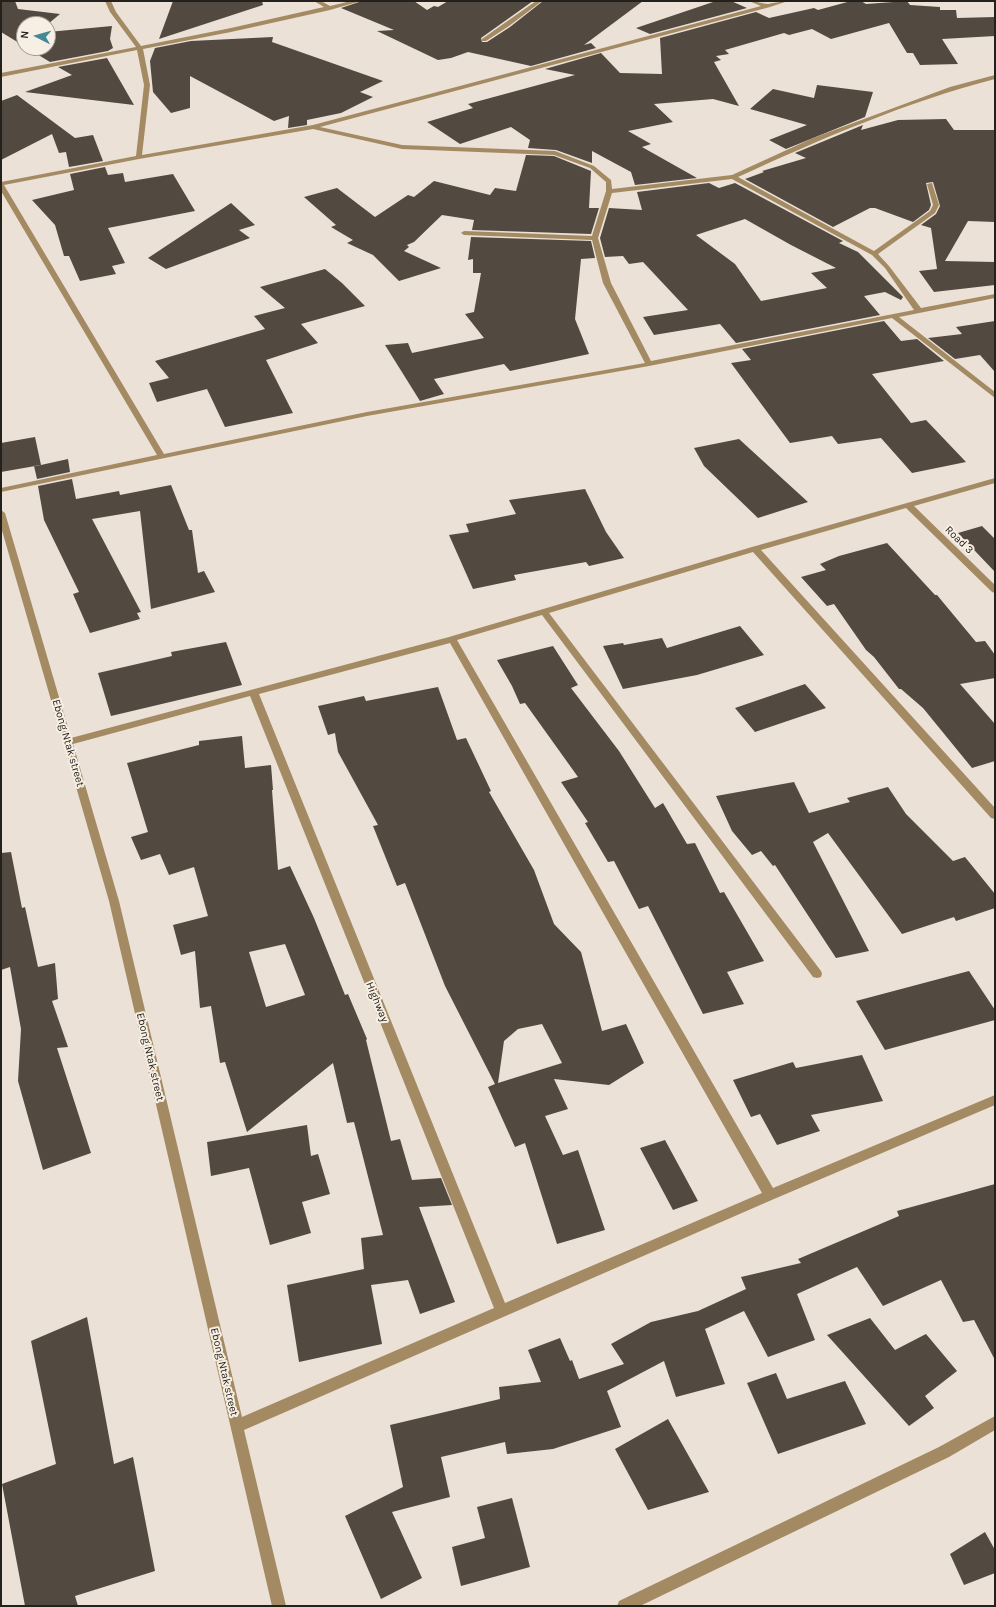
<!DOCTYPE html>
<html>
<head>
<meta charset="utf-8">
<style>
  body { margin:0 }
  #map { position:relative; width:996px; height:1607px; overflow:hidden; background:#ebe1d7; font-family:Karla,sans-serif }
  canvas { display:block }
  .frame { position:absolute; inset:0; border:2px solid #24211d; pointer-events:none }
  .north { position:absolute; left:16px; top:16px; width:40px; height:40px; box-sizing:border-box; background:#f8efe4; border:1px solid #a39d94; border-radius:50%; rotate:276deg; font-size:11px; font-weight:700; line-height:16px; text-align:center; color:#24211d }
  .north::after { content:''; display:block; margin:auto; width:14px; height:18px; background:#458998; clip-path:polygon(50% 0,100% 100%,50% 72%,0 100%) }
</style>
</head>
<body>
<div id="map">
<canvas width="996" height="1607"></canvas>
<div class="frame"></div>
<div class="north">N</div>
</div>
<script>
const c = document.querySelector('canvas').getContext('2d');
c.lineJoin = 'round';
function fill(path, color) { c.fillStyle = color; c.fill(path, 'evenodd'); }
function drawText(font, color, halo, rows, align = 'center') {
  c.font = font + ' Karla,sans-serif'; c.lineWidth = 4; c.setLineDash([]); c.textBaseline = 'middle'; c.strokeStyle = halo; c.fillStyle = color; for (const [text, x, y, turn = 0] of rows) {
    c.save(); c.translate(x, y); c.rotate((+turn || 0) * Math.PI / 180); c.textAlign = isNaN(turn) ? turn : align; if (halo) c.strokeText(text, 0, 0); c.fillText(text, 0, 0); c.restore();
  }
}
const building = new Path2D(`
  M 1,1 L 15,1 L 18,9 L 60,14 L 48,24 L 24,24 L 24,46 L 1,32 Z
  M 173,1 L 262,1 L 263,5 L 159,39 Z
  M 362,1 L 414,1 L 427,10 L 434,6 L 438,7 L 448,1 L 533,1 L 481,38 L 482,42 L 487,42 L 510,27 L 543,1 L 643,1 L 584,45 L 591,43 L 596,48 L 531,66 L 468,52 L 451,58 L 438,60 L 377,31 L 394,30 L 341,8 Z
  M 716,1 L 731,1 L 747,8 L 650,34 L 636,28 Z
  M 851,1 L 861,1 L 866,4 L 907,1 L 910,5 L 940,7 L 940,10 L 956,10 L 957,18 L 995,17 L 995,36 L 942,39 L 958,64 L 920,65 L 913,53 L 907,53 L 889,23 L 831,39 L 812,29 L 789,35 L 784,33 L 725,50 L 729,54 L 716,56 L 721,60 L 714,62 L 739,106 L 713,99 L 654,104 L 673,122 L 628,131 L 651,144 L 642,147 L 697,178 L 635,185 L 631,172 L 592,151 L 592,163 L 556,150 L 528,148 L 530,140 L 511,127 L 460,144 L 427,122 L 473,108 L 468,104 L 575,75 L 545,69 L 601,53 L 620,73 L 662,74 L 660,38 L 756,12 L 769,18 L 814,8 L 818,10 Z
  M 112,26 L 110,39 L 113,48 L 108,51 L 50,62 L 27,48 L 48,48 L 48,32 Z
  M 273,37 L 272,42 L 383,81 L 360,92 L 373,97 L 341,113 L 307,120 L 307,125 L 288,128 L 289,116 L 274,121 L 190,76 L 190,108 L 171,113 L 153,92 L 150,61 L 155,48 L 191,41 Z
  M 107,58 L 134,105 L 25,92 L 72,75 L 58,67 Z
  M 817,85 L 873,92 L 865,117 L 786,149 L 769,140 L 807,125 L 750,109 L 773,89 L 814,98 Z
  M 17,95 L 75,138 L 93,135 L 103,161 L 69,167 L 66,152 L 59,153 L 52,134 L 1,160 L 1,101 Z
  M 946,119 L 954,130 L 995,130 L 995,222 L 968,221 L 945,261 L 995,262 L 995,285 L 934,292 L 919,271 L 937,269 L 931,228 L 921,225 L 936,214 L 940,206 L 933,182 L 926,183 L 931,205 L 929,210 L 913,222 L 875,208 L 870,208 L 833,227 L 745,179 L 764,172 L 762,171 L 806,158 L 795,153 L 863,125 L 861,130 L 898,120 Z
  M 526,155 L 554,156 L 591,171 L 589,208 L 599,208 L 591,234 L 472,230 L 474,220 L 442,215 L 414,242 L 407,245 L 409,247 L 404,251 L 441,268 L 399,281 L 373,255 L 347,243 L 353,240 L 331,227 L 336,225 L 304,197 L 337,188 L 375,217 L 408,195 L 414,197 L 434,181 L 490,195 L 495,188 L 516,191 Z
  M 105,167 L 108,175 L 123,173 L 125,182 L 173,174 L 195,211 L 108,228 L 125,263 L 112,266 L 116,274 L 80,281 L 69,256 L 64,256 L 55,225 L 32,200 L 74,190 L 70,174 Z
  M 709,183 L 719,188 L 735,183 L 843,241 L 839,243 L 858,252 L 903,297 L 901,300 L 885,292 L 864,296 L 880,315 L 736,343 L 720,324 L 654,335 L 643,317 L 688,310 L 643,262 L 629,264 L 623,256 L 605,257 L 600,238 L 609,208 L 642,210 L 637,192 ZM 745,219 L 791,245 L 836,268 L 811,273 L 827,288 L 761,301 L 735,264 L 696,235 Z
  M 231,203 L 255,225 L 239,230 L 250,238 L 166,269 L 148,258 Z
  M 471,237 L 591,241 L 595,258 L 581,259 L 575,319 L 589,354 L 510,371 L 504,364 L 434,379 L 444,394 L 420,401 L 385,345 L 408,343 L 412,353 L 484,338 L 465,314 L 474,312 L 481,273 L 473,273 L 473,259 L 468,260 Z
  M 325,269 L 342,283 L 365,306 L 301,324 L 318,343 L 266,360 L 293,413 L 225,427 L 207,389 L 157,402 L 149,383 L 169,378 L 155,361 L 265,329 L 254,316 L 285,308 L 260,287 Z
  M 884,321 L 901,341 L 917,339 L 944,361 L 872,374 L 911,423 L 926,420 L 966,462 L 912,473 L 881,438 L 838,444 L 832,436 L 790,443 L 731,363 L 751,360 L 742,349 Z
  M 995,321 L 995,372 L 980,355 L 955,359 L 928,338 L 962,334 L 956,327 Z
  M 35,437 L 41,465 L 68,459 L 70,472 L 37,479 L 34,466 L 41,465 L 1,472 L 1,443 Z
  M 739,439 L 808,502 L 758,518 L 704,466 L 694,448 Z
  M 72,479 L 76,499 L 119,491 L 120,495 L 171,485 L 189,530 L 192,530 L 198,573 L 204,571 L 215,592 L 151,609 L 140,511 L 92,519 L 141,612 L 137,613 L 140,619 L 90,633 L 73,594 L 79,592 L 44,520 L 38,486 Z
  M 585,489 L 606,532 L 624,558 L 589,566 L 586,562 L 514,575 L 516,580 L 473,589 L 449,535 L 469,532 L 466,524 L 516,514 L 509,500 Z
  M 982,526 L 995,539 L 995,572 L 958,533 Z
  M 887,543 L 935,595 L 937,595 L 976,642 L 985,641 L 995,655 L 995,678 L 960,684 L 995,724 L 995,761 L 972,768 L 923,708 L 901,689 L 899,689 L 874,657 L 866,650 L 834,604 L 827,606 L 801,577 L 826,570 L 820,564 L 839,556 Z
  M 740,626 L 764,655 L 697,675 L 623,689 L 603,646 L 623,643 L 624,645 L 662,638 L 667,648 Z
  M 226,642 L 242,685 L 111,716 L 98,673 L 172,656 L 171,652 Z
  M 553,646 L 578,685 L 571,688 L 619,751 L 655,808 L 663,803 L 687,844 L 695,843 L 720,893 L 724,892 L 764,961 L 727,972 L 744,1004 L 703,1014 L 648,906 L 639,909 L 614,861 L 608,862 L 585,823 L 588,822 L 561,782 L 578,777 L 525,703 L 520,704 L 512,686 L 497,660 Z
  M 805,684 L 826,708 L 755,732 L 735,708 Z
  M 438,687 L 457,740 L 466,738 L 491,791 L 489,792 L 534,870 L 554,924 L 581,952 L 602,1031 L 626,1024 L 644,1063 L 609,1085 L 554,1079 L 568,1109 L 545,1116 L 563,1155 L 578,1150 L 605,1230 L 557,1244 L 525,1143 L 515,1147 L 488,1087 L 495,1084 L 445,986 L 405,883 L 397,886 L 373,826 L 378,825 L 338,752 L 335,733 L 328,735 L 318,706 L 364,696 L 366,701 ZM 542,1024 L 562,1063 L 498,1083 L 504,1041 L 518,1029 Z
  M 242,736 L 245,768 L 271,765 L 273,790 L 272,790 L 278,870 L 290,866 L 314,918 L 345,995 L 348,994 L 367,1039 L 366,1040 L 391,1141 L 400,1139 L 412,1180 L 441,1178 L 452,1205 L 419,1207 L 455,1302 L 420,1314 L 408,1280 L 371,1285 L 382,1344 L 299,1362 L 287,1285 L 364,1269 L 361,1238 L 383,1235 L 354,1122 L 347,1123 L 333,1063 L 247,1132 L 225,1062 L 220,1063 L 211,1006 L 200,1008 L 195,951 L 181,955 L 173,925 L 208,916 L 194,867 L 169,875 L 160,854 L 141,860 L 131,837 L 148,832 L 127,763 L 199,745 L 199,741 ZM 285,944 L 305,995 L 266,1007 L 249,952 Z
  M 794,782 L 809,813 L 850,802 L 847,798 L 888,787 L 906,814 L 953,861 L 965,857 L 995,894 L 995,908 L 956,921 L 954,917 L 902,934 L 828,833 L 813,842 L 869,951 L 836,958 L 775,865 L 773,866 L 761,851 L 752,855 L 732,831 L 716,796 Z
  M 11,852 L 22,908 L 25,907 L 38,967 L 55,963 L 58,999 L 52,1001 L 68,1047 L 57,1048 L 91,1153 L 43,1170 L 18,1081 L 21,1029 L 10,967 L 1,970 L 1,853 Z
  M 969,971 L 995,1010 L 995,1020 L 885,1050 L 856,1001 Z
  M 862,1055 L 883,1101 L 811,1115 L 820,1131 L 777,1145 L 760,1114 L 751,1117 L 733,1080 L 793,1062 L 796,1068 Z
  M 307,1125 L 311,1156 L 318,1154 L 330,1194 L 302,1202 L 311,1233 L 270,1245 L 249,1168 L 211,1176 L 207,1142 Z
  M 665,1140 L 698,1201 L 673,1210 L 640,1148 Z
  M 995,1184 L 995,1360 L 974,1320 L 963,1322 L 941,1280 L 883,1306 L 857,1267 L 797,1294 L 815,1340 L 768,1357 L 744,1311 L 705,1329 L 725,1384 L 676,1397 L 664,1361 L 607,1391 L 621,1427 L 553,1449 L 507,1454 L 505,1442 L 441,1457 L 450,1497 L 392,1512 L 422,1578 L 381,1599 L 345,1516 L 403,1487 L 390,1425 L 500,1399 L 499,1387 L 541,1382 L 528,1350 L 560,1338 L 570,1361 L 572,1360 L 579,1379 L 624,1364 L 611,1344 L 651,1322 L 698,1311 L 746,1289 L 741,1277 L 801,1263 L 798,1259 L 899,1216 L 897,1211 Z
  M 87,1317 L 114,1464 L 133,1457 L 155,1571 L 75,1596 L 78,1606 L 25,1606 L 2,1484 L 56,1464 L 31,1341 Z
  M 870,1318 L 895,1350 L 926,1334 L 957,1371 L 925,1396 L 934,1408 L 909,1426 L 827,1335 Z
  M 776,1373 L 787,1399 L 845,1381 L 866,1424 L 778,1454 L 747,1383 Z
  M 668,1419 L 709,1492 L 648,1510 L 615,1449 Z
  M 512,1498 L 530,1567 L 461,1586 L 452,1547 L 485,1538 L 477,1507 Z
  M 985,1532 L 995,1550 L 995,1573 L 964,1585 L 950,1554 Z`);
const minor = new Path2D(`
  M 105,1 L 111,1 L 116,12 L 141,46 L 231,28 L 324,7 L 314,1 L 321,1 L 330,6 L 351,1 L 361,1 L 330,10 L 231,32 L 143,49 L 150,85 L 142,155 L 313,125 L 761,6 L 749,1 C 756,1 763,4 768,4 C 775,3 781,1 788,1 L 770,7 L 320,127 L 402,145 L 555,151 L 594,166 L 611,180 L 612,189 L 732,175 L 813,138 L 950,87 L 995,75 L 995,79 C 906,102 821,139 738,177 L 874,251 L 930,211 L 933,205 L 927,184 L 932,183 L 939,205 L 935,213 L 878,254 L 889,266 L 921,308 L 995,294 L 995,298 L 899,317 L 995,392 L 995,398 L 892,318 L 649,366 L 367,416 L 1,492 L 1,488 L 157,455 L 1,191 L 1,182 L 136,156 L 144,85 L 137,50 L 1,77 L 1,73 L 136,47 L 110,12 ZM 313,129 L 402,149 L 554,155 L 590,168 L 606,182 L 606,191 L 592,236 L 464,231 L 461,233 L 464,235 L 592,240 L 603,283 L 645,363 L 367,412 L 164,454 L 4,185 L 139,159 ZM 732,179 L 872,255 L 885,268 L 914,310 L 651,361 L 611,283 L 598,238 L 612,193 Z
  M 536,1 L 542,1 L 509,26 L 486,41 L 482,41 L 482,39 Z
  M 995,478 L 995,483 L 914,506 L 995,585 L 995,593 L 992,592 L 906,508 L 761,550 L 995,808 L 995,819 L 991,818 L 753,552 L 549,613 L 821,971 L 822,974 L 821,977 L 817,978 L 813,977 L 542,615 L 457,640 L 773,1188 L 995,1095 L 995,1105 L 774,1199 L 244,1430 L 286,1606 L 272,1606 L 109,901 L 1,527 L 1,510 L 5,513 L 71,738 L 449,637 L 752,547 ZM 450,643 L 762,1193 L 505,1303 L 259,694 ZM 250,696 L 494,1308 L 242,1417 L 119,901 L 73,744 Z
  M 995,1416 L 995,1430 L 949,1457 L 640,1606 L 617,1606 L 619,1601 L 939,1447 Z`);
const streetNames = [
  ["Road 3",959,540,44],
  ["Ebong Ntak street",68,743,74],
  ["Highway",377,1002,68],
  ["Ebong Ntak street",150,1057,77],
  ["Ebong Ntak street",224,1372,77]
];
fill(building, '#524a41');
fill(minor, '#a38a63');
drawText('11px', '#24211d', '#f8efe4', streetNames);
</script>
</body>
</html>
